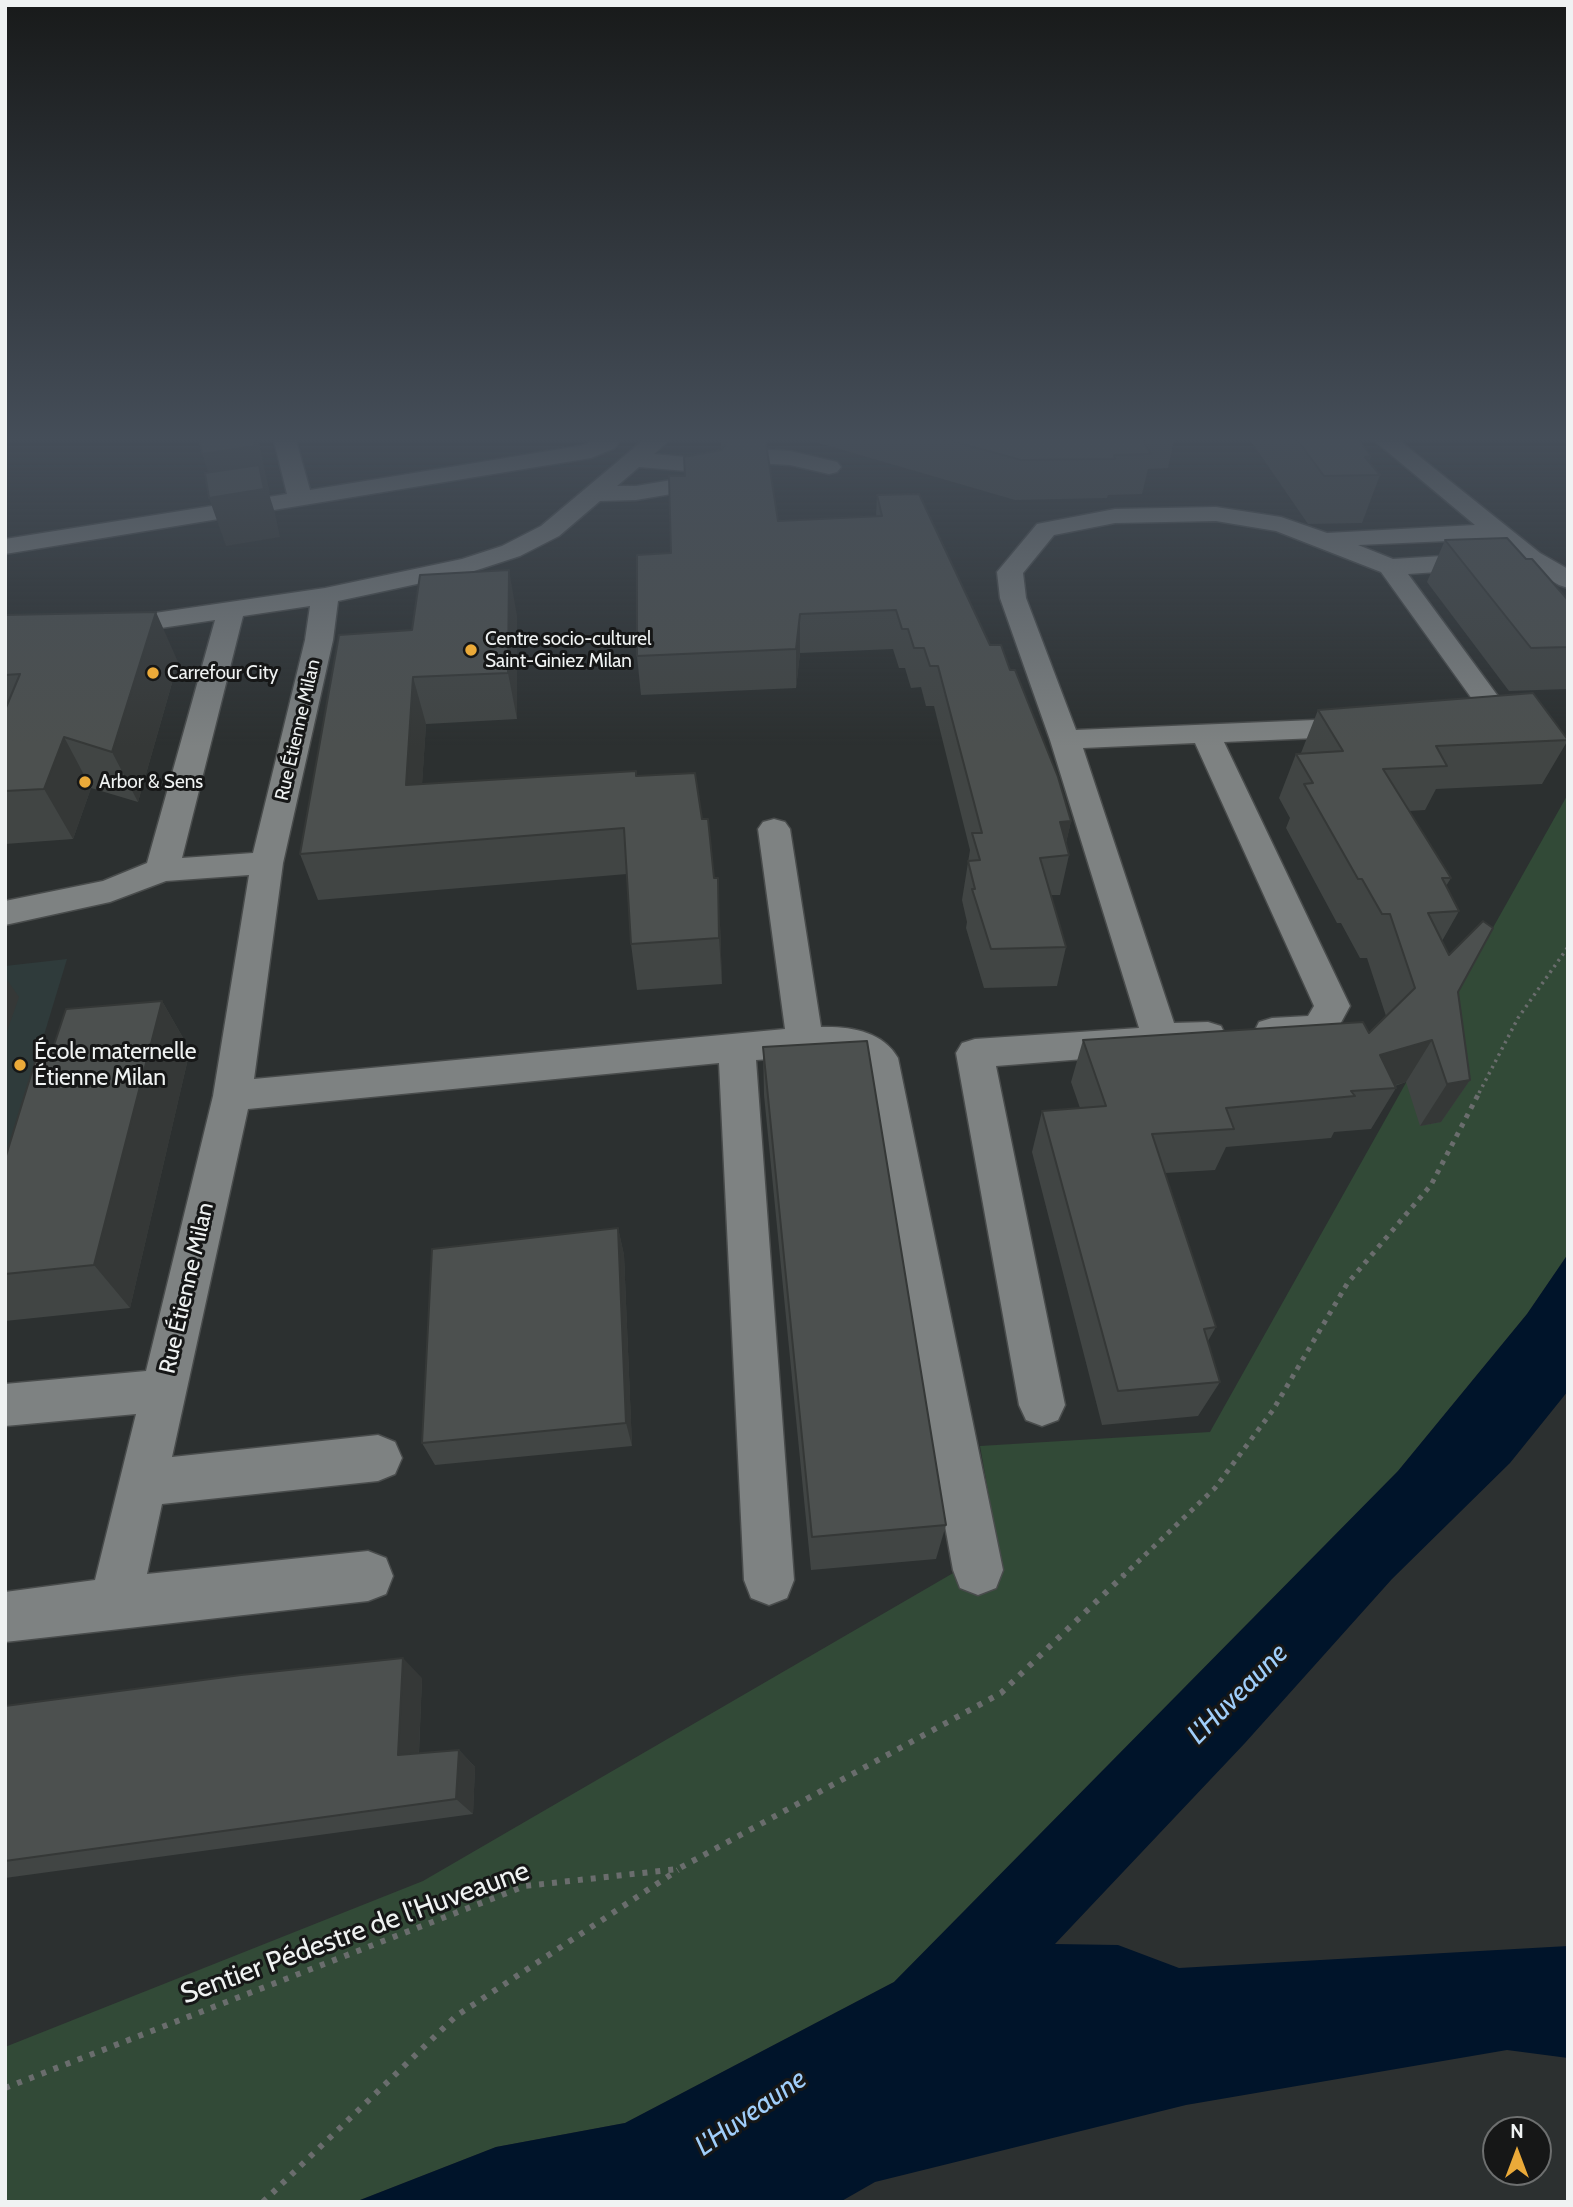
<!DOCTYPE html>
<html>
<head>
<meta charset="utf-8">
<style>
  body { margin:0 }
  #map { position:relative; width:1573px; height:2207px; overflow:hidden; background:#2c3030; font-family:Cabin,sans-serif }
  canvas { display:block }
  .frame { position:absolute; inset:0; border:7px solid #eff2f2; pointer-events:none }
  .north { position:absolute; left:1482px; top:2116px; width:70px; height:70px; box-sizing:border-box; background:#161717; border:2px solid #6d6f6f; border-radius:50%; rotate:0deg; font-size:19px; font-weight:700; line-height:28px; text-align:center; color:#eff2f2 }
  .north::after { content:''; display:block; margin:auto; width:24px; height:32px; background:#ebaa39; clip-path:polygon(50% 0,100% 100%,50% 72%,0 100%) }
</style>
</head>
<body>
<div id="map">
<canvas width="1573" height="2207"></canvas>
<div class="frame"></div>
<div class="north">N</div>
</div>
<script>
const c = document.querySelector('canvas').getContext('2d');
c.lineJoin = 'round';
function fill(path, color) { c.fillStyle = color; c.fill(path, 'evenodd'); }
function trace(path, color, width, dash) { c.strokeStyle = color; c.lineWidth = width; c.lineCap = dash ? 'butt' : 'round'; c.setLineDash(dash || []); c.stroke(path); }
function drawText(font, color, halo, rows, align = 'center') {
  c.font = font + ' Cabin,sans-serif'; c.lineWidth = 6; c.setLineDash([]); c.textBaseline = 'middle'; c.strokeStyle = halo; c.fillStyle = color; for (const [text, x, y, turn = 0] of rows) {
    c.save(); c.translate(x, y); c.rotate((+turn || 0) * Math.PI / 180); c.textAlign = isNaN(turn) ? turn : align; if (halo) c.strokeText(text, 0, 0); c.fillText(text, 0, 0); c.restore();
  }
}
const built = new Path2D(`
  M 67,959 L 5,1164 L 5,966 Z`);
const green = new Path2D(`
  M 1568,794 L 1568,1254 L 1527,1314 L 1398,1471 L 894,1982 L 625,2123 L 496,2147 L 355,2202 L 5,2202 L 5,2047 L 423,1881 L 998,1547 L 980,1446 L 1210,1432 Z`);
const water = new Path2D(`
  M 1568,1254 L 1568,1391 L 1510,1463 L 1392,1579 L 1245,1743 L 1055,1944 L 1118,1945 L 1179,1968 L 1568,1946 L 1568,2058 L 1507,2050 L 1186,2105 L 875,2182 L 840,2202 L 355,2202 L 496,2147 L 625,2123 L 894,1982 L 1398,1471 L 1527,1314 Z`);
const pathFar2 = new Path2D(`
  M 1479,1093 L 1518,1018 L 1568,947`);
const pathFar1 = new Path2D(`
  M 1122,1577 L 1215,1488 L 1273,1410 L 1347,1284 L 1431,1185 L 1480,1091`);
const path = new Path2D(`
  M 5,2088 L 525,1886 L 678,1869 L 1001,1693 L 1124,1575
  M 263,2202 L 456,2016 L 678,1870`);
const minor = new Path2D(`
  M 273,437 L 295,437 L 310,490 L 585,445 L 600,437 L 622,437 L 615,448 L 591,458 L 5,554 L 5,539 L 287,494 Z
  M 647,437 L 672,437 L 654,454 L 686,457 L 755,449 L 790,451 L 837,462 L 841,467 L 837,472 L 829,474 L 790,465 L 755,463 L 686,471 L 639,467 L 617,486 L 636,486 L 713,473 L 721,475 L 725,480 L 721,485 L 713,487 L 636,500 L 600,501 L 559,536 L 520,556 L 468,573 L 338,601 L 333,640 L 283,863 L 254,1079 L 785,1029 L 758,829 L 763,822 L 774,819 L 785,822 L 790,829 L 821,1027 C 849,1026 883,1031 898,1058 L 1003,1570 L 996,1588 L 978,1595 L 960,1588 L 953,1570 L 862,1066 L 842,1054 L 756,1060 L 794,1580 L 787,1598 L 769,1605 L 751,1598 L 744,1580 L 719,1063 L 248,1109 L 172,1457 L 378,1435 L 395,1442 L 402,1458 L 395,1474 L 378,1481 L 162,1504 L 147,1574 L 368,1551 L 386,1558 L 393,1576 L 386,1594 L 368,1601 L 5,1642 L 5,1592 L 95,1580 L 136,1414 L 5,1426 L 5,1384 L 146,1371 L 213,1096 L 249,875 L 166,881 L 110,902 L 5,925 L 5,901 L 103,881 L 147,863 L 215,620 L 5,651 L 5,635 L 325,588 L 462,559 L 502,546 L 541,526 ZM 310,606 L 305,640 L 253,853 L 182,858 L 243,616 Z
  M 1370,437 L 1395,437 L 1540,553 L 1568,569 L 1568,588 L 1559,585 L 1526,566 L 1408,574 L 1503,703 L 1493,727 L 1457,731 L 1447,728 L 1442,722 L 1447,716 L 1471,713 L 1475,703 L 1381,572 L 1276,531 L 1216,521 L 1115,523 L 1054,535 L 1023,573 L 1026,598 L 1076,730 L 1362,718 L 1372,721 L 1377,727 L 1372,733 L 1362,736 L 1224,742 L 1350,1006 L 1332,1039 C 1310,1046 1281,1049 1259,1042 L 1254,1032 L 1259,1022 L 1272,1018 L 1308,1016 L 1314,1006 L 1195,743 L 1083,748 L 1174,1023 L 1208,1022 L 1221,1026 L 1226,1036 L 1221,1046 C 1200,1053 1170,1055 1148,1048 L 1134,1055 L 996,1066 L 1065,1405 L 1058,1420 L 1042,1426 L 1026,1420 L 1019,1405 L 956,1053 L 962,1043 L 975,1039 L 1139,1028 L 1050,740 L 1000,598 L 997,572 L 1037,524 L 1115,509 L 1216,507 L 1281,517 L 1327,533 L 1475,525 ZM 1492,539 L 1508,552 L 1393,559 L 1358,545 Z`);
const wall = new Path2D(`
  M 721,437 L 765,437 L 778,521 L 876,516 L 877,495 L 990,645 L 1010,670 L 1071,821 L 1066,843 L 1069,855 L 1060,895 L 1051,895 L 1066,947 L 1057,986 L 984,988 L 966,928 L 967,922 L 962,900 L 970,850 L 934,706 L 926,706 L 921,687 L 911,688 L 905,668 L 899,668 L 893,649 L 800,653 L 796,688 L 641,695 L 637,656 L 671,553 L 685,476 L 721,450 Z
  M 798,437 L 1175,437 L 1168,468 L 1148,469 L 1142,494 L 1108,495 L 1107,498 L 1015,500 Z
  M 1248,437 L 1356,437 L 1371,456 L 1369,462 L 1380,475 L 1362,523 L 1308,524 Z
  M 1445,540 L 1526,559 L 1568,600 L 1568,689 L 1509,691 L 1427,582 Z
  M 5,615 L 178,662 L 138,802 L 91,788 L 73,839 L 5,844 Z
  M 517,616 L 517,719 L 426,724 L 422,784 L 636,776 L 702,819 L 714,878 L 720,924 L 722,984 L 637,990 L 631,944 L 627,874 L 318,900 L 300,854 L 412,630 Z
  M 1318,710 L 1568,740 L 1542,784 L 1436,789 L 1425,810 L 1409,811 L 1451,878 L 1446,886 L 1459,911 L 1442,941 L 1458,992 L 1470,1080 L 1441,1122 L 1420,1126 L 1406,1082 L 1395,1086 L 1396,1088 L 1371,1129 L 1334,1132 L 1331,1138 L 1226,1147 L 1215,1170 L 1165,1173 L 1216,1327 L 1208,1341 L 1220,1382 L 1198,1416 L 1102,1425 L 1032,1152 L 1042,1111 L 1080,1108 L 1071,1082 L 1083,1040 L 1369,1033 L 1386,1016 L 1367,958 L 1360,958 L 1341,923 L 1337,923 L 1286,828 L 1290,818 L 1279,798 L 1296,754 L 1301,753 Z
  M 162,1001 L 190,1050 L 130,1308 L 5,1321 L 5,1159 Z
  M 763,1047 L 946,1525 L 936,1559 L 811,1570 L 764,1095 Z
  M 618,1228 L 624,1255 L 632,1446 L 435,1465 L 422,1443 Z
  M 422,1678 L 419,1753 L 459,1750 L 475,1767 L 473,1814 L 5,1878 L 5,1706 Z`);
const shadedWall = new Path2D(`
  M 253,437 L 258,437 L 270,494 L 269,494 L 275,513 L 280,537 L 226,546 L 209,498 L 217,497 L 202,454 Z
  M 509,570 L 517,616 L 517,719 L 508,673 Z
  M 156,612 L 178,662 L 138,802 L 112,752 Z
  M 800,614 L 800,653 L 796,688 L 796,649 Z
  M 413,677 L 426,724 L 419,831 L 406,785 Z
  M 64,737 L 91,788 L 73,839 L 44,789 Z
  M 1071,821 L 1063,856 L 1060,822 Z
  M 718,878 L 720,924 L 722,984 L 719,938 Z
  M 5,977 L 19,997 L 5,1037 Z
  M 162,1001 L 190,1050 L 130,1308 L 94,1265 Z
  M 1432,1040 L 1406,1082 L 1385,1088 L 1380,1055 Z
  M 1470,1080 L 1441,1122 L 1420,1126 L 1447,1084 Z
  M 618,1228 L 624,1255 L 632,1446 L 626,1423 Z
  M 403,1658 L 422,1678 L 418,1771 L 398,1755 Z
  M 459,1750 L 475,1767 L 473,1814 L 456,1799 Z`);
const building = new Path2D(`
  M 199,437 L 253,437 L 255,446 L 202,454 Z
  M 721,437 L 765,437 L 778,521 L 882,516 L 877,495 L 919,494 L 990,645 L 1001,645 L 1010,670 L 1015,670 L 1058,777 L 1071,821 L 1060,822 L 1069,855 L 1040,858 L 1066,947 L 991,949 L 972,889 L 975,889 L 968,861 L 980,860 L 972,833 L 982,833 L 938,666 L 930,666 L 924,648 L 914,648 L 908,629 L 902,629 L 896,610 L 800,614 L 796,649 L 637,656 L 637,555 L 671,553 L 669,476 L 685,476 L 684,457 L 722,450 L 726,443 Z
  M 937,437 L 1141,437 L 1151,454 L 1114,455 L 1115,459 L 1021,460 Z
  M 1295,437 L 1356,437 L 1371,456 L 1365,457 L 1380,475 L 1324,476 Z
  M 259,465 L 264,489 L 209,498 L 205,473 Z
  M 1507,538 L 1526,559 L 1532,559 L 1568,600 L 1568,647 L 1531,648 L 1445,540 Z
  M 509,570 L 508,673 L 413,677 L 406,785 L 636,771 L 636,776 L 695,773 L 702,819 L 708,819 L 714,878 L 718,878 L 719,938 L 631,944 L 624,828 L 300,854 L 339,635 L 412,630 L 420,575 Z
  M 156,612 L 112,752 L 64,737 L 44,789 L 5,791 L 5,710 L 20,674 L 5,675 L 5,615 Z
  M 1533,693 L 1568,740 L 1436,746 L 1447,766 L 1383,769 L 1451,878 L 1442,878 L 1459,911 L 1428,913 L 1449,955 L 1483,921 L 1493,928 L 1458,992 L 1470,1080 L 1447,1084 L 1432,1040 L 1380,1055 L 1396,1088 L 1351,1091 L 1355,1096 L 1226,1108 L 1234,1129 L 1152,1134 L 1216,1327 L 1204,1329 L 1220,1382 L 1118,1391 L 1042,1111 L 1106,1106 L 1083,1040 L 1363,1022 L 1369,1033 L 1415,988 L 1390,914 L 1382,914 L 1362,879 L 1358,879 L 1304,784 L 1313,783 L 1296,754 L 1343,751 L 1318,710 Z
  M 162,1001 L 94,1265 L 5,1274 L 5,1159 L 39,1049 L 53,1048 L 66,1009 Z
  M 867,1041 L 946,1525 L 812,1537 L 763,1047 Z
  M 618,1228 L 626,1423 L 422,1443 L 432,1249 Z
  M 403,1658 L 398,1755 L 459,1750 L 456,1799 L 5,1861 L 5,1706 L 241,1675 Z`);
const markers = [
  [471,650,7,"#ebaa39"],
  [153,673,7,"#ebaa39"],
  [85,782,7,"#ebaa39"],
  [20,1065,7,"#ebaa39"]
];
const farPoinames = [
  ["Centre socio-culturel",485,639],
  ["Saint-Giniez Milan",485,661],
  ["Carrefour City",167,673],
  ["Arbor & Sens",99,782]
];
const farStreetnames = [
  ["Rue Étienne Milan",298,730,-77]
];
const poiNames = [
  ["École maternelle",34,1052],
  ["Étienne Milan",34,1078]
];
const streetNames = [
  ["Rue Étienne Milan",187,1288,-77]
];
const nearWaternames = [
  ["L'Huveaune",1238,1694,-45],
  ["L'Huveaune",751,2113,-35]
];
const nearStreetnames = [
  ["Sentier Pédestre de l'Huveaune",355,1933,-20]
];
fill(built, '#2f3b3b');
fill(green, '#324a37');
fill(water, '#00142a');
trace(minor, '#494c4c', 3);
trace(pathFar2, '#6a6d6d', 3.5, [2.5, 4.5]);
trace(pathFar1, '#6a6d6d', 5, [4.5, 6]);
trace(path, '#6a6d6d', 6, [5, 8]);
fill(minor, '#7e8282');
fill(wall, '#414544');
fill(shadedWall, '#353837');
fill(building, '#4c504f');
trace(building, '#353837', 2);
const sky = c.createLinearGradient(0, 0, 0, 746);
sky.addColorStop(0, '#181a1a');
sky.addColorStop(0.59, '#454e59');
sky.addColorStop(1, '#454e5900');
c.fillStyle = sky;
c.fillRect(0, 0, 1573, 746);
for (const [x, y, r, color] of markers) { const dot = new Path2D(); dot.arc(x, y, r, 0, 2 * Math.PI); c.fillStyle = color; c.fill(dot); trace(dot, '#161717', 2.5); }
drawText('19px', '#eff2f2', '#161717', farPoinames, 'left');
drawText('19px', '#eff2f2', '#161717', farStreetnames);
drawText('23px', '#eff2f2', '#161717', poiNames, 'left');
drawText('23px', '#eff2f2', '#161717', streetNames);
drawText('italic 28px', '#a0cefa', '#161717', nearWaternames);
drawText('28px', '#eff2f2', '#161717', nearStreetnames);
</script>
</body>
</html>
